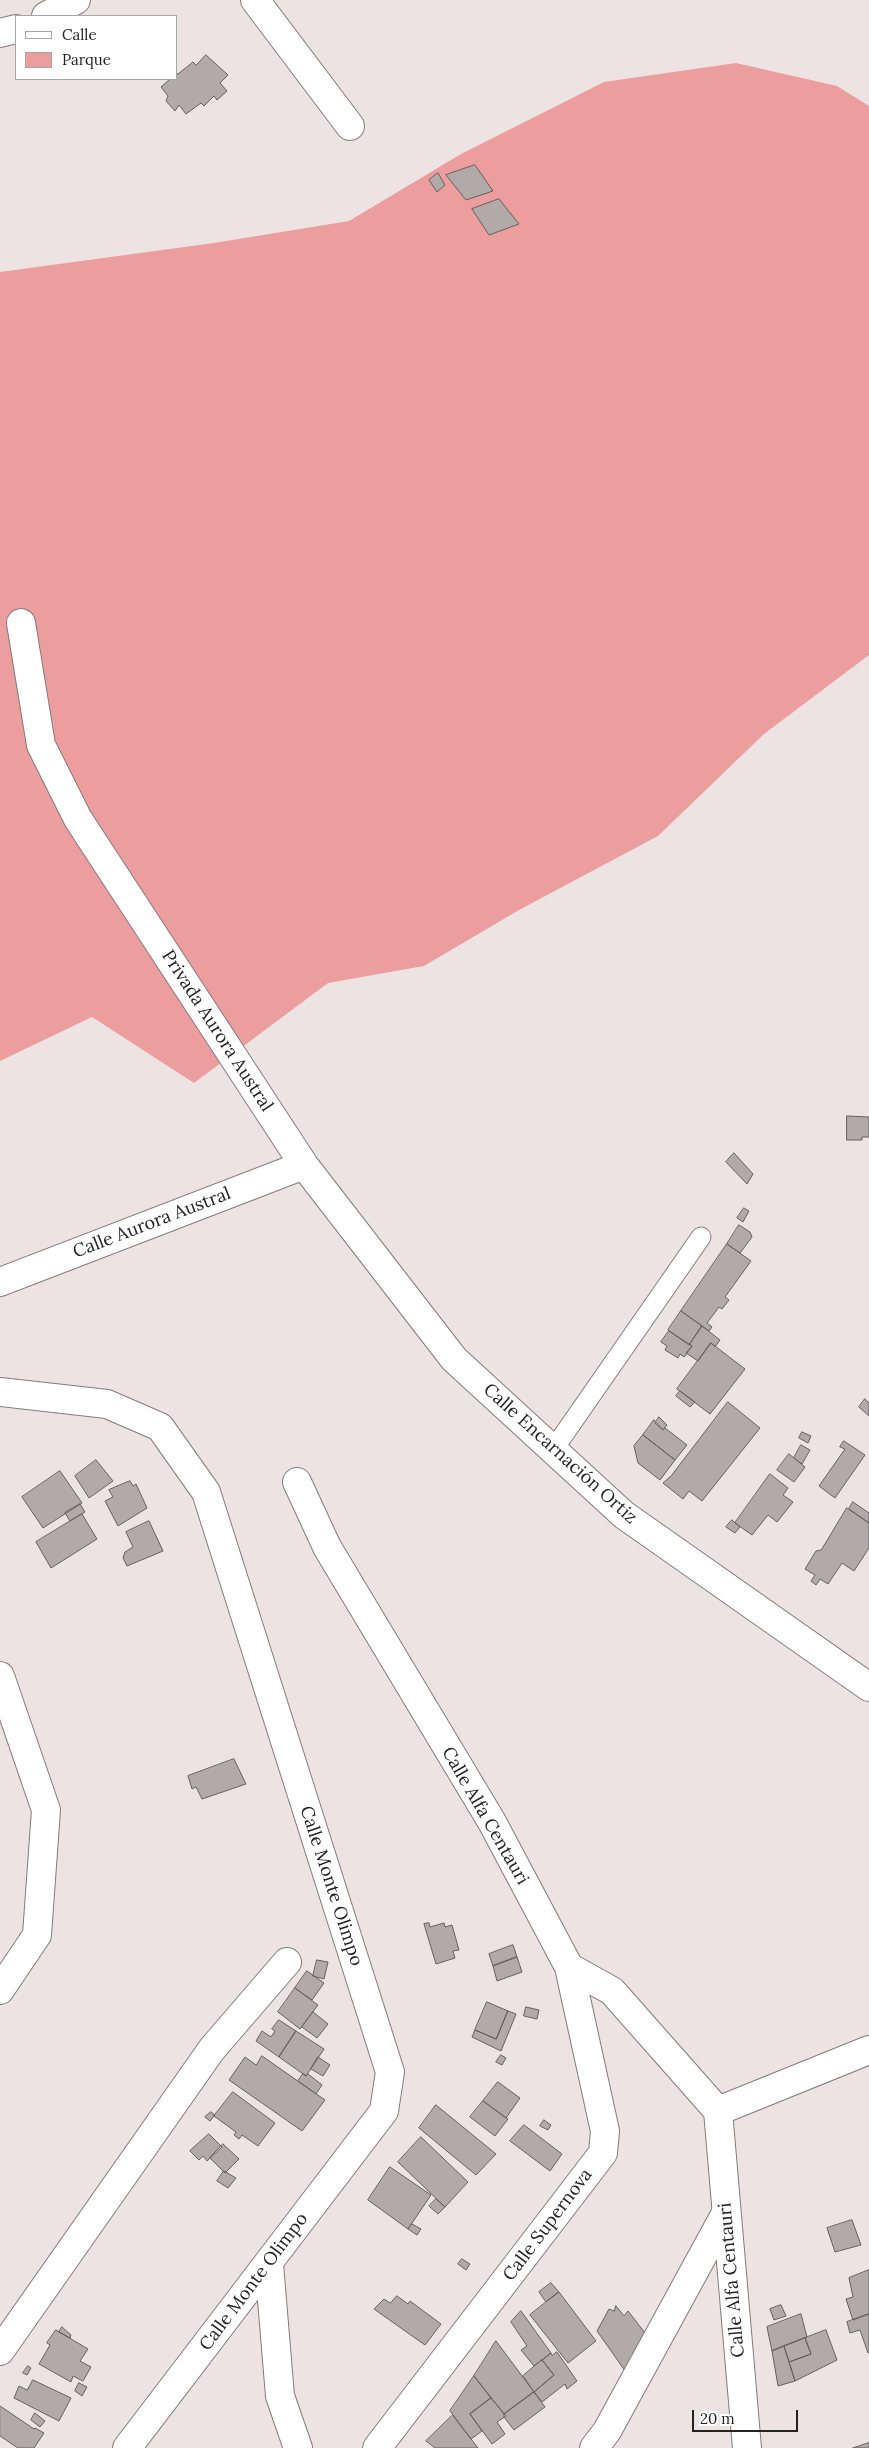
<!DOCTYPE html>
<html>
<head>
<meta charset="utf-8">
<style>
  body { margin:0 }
  #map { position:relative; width:869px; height:2448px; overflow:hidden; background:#ede3e3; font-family:Lora,serif }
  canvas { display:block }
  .legend { position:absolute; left:15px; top:15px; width:162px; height:65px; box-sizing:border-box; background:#fff; border:1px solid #a8a7a7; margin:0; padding:6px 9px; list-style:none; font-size:15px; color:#252222 }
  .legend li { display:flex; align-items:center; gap:10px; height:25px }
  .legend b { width:25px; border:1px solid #a8a7a7 }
  .scale { position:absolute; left:692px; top:2410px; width:106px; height:22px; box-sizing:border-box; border:2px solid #252222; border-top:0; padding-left:6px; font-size:15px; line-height:18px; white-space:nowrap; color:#252222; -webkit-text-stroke:4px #fff; paint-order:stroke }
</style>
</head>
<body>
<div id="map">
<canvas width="869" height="2448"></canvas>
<ul class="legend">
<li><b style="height:6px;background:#fff"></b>Calle</li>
<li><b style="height:14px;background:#ec9e9f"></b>Parque</li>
</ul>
<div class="scale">20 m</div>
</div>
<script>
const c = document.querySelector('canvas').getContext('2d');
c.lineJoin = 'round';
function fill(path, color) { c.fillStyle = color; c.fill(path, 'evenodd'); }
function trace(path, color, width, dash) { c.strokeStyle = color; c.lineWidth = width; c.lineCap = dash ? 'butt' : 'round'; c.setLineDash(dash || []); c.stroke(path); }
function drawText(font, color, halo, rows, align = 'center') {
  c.font = font + ' Lora,serif'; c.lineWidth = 4.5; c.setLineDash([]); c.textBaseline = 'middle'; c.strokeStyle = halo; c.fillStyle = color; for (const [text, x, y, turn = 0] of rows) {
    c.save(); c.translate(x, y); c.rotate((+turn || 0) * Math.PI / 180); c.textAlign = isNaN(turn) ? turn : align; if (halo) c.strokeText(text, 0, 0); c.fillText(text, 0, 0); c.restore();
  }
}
const green = new Path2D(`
  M 736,63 L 837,86 L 869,106 L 869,655 L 764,734 L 658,836 L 519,910 L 424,966 L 328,983 L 194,1083 L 92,1017 L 0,1061 L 0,272 L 214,243 L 349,221 L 461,154 L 604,82 Z`);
const building = new Path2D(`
  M 206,55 L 228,75 L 220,83 L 227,91 L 217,100 L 214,96 L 204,106 L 201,103 L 186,114 L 179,105 L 175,111 L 166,101 L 168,96 L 161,87 L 170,79 L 176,79 L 176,73 L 178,74 L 193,62 L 196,65 Z
  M 475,165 L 493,191 L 466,200 L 446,175 Z
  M 438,173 L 445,185 L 437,192 L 429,180 Z
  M 499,199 L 519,224 L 489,235 L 472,209 Z
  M 847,1116 L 869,1117 L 869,1137 L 862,1137 L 862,1140 L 847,1140 Z
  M 734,1153 L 753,1174 L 747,1184 L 726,1162 Z
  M 744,1208 L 749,1211 L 743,1222 L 737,1218 Z
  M 739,1225 L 750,1232 L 752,1237 L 740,1253 L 727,1244 Z
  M 727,1244 L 751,1261 L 725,1297 L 729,1300 L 722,1309 L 719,1307 L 707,1323 L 712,1327 L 709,1331 L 681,1311 Z
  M 681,1311 L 702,1326 L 689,1345 L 668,1330 Z
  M 702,1326 L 720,1340 L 715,1347 L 711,1343 L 698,1361 L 686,1353 L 692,1346 L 690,1344 Z
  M 669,1331 L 692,1346 L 684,1357 L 680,1354 L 678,1358 L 665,1350 L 667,1346 L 661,1342 Z
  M 711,1343 L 745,1369 L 710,1414 L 677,1389 Z
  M 680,1391 L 695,1402 L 690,1407 L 676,1396 Z
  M 865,1399 L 869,1403 L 869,1416 L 859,1407 Z
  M 728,1402 L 760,1428 L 702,1501 L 689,1491 L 683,1499 L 663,1483 L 671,1476 Z
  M 659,1417 L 667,1425 L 663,1430 L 655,1423 Z
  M 654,1420 L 663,1430 L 665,1428 L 687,1445 L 675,1460 L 643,1435 Z
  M 802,1432 L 811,1436 L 808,1443 L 799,1438 Z
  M 643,1435 L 675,1460 L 660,1480 L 638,1463 L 634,1446 Z
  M 844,1441 L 865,1455 L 835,1498 L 819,1486 L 845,1449 L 840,1447 Z
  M 801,1445 L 810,1450 L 802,1464 L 794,1458 Z
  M 789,1454 L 805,1467 L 794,1482 L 777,1470 Z
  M 96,1460 L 113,1481 L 89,1498 L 75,1476 Z
  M 60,1471 L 82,1503 L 43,1528 L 22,1497 Z
  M 770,1474 L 788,1488 L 783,1495 L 793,1502 L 777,1522 L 768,1515 L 752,1535 L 735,1523 Z
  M 130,1481 L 133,1486 L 136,1484 L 147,1508 L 118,1526 L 105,1501 L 113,1497 L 109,1490 Z
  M 853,1502 L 869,1513 L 869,1523 L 849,1509 Z
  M 80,1504 L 85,1512 L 70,1521 L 65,1513 Z
  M 847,1508 L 869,1523 L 869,1548 L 854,1571 L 842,1563 L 828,1584 L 820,1579 L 816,1585 L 811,1581 L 815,1575 L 805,1569 L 816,1551 L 821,1550 Z
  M 82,1514 L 97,1539 L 51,1568 L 36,1542 Z
  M 732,1520 L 740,1527 L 735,1533 L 726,1527 Z
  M 149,1521 L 163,1551 L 127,1566 L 123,1558 L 125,1552 L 133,1547 L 126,1532 Z
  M 234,1759 L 246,1784 L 202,1799 L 196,1787 L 192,1789 L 188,1776 Z
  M 429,1923 L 430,1927 L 444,1923 L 445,1927 L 452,1925 L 459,1950 L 453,1951 L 455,1958 L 436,1964 L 424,1924 Z
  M 513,1945 L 517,1957 L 493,1966 L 489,1954 Z
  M 517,1957 L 522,1972 L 497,1981 L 493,1966 Z
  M 317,1960 L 328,1962 L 324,1979 L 313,1976 Z
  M 307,1971 L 324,1983 L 312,2000 L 295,1988 Z
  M 295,1988 L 318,2005 L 300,2029 L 278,2012 Z
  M 487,2002 L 508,2011 L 496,2039 L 475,2030 Z
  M 526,2007 L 539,2010 L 537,2019 L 524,2016 Z
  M 508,2011 L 516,2014 L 501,2051 L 472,2037 L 475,2030 L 496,2039 Z
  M 313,2012 L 328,2024 L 317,2038 L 302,2027 Z
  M 279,2020 L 296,2031 L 279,2057 L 256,2041 L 262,2031 L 271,2037 L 275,2031 L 272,2029 Z
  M 296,2031 L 324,2049 L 306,2076 L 279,2057 Z
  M 501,2055 L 506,2058 L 502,2065 L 496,2062 Z
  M 262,2056 L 325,2100 L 302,2131 L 229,2080 L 245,2057 L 256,2065 Z
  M 318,2057 L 330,2065 L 323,2076 L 311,2069 Z
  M 303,2074 L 306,2076 L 308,2074 L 322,2085 L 316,2094 L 298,2081 Z
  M 498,2082 L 520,2098 L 506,2118 L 483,2101 Z
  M 233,2092 L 275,2123 L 258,2146 L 242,2135 L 239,2139 L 234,2135 L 236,2132 L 214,2116 Z
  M 483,2101 L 508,2119 L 495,2136 L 470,2117 Z
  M 436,2105 L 496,2154 L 476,2175 L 419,2128 Z
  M 211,2112 L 215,2115 L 210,2121 L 205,2117 Z
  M 544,2120 L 551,2125 L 548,2130 L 540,2126 Z
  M 524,2125 L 562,2154 L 550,2171 L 510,2141 Z
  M 209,2134 L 222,2147 L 207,2161 L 203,2156 L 199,2160 L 190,2151 Z
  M 421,2137 L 468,2182 L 445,2207 L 398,2162 Z
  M 223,2144 L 239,2159 L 225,2173 L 210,2158 Z
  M 390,2167 L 431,2195 L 408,2229 L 368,2200 Z
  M 224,2171 L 236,2178 L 228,2188 L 217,2181 Z
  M 436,2199 L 445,2207 L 438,2214 L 429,2206 Z
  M 852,2220 L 861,2245 L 835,2252 L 827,2228 Z
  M 412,2224 L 421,2229 L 417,2235 L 408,2229 Z
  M 462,2259 L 470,2264 L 466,2270 L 458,2264 Z
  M 869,2270 L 869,2314 L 853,2320 L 846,2299 L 853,2297 L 849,2278 Z
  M 551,2283 L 559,2292 L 546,2302 L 539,2292 Z
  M 559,2292 L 596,2341 L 568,2363 L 530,2315 Z
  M 397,2296 L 408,2304 L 410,2301 L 441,2324 L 425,2345 L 374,2309 L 384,2299 L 390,2303 Z
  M 781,2305 L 786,2316 L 774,2320 L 770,2309 Z
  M 616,2306 L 624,2316 L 628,2311 L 649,2338 L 628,2375 L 597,2331 L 609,2309 L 614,2311 Z
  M 521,2311 L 551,2353 L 534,2366 L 521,2350 L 527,2346 L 511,2322 Z
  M 801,2314 L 807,2337 L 772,2351 L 767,2327 Z
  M 869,2314 L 869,2352 L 868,2353 L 860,2330 L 850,2333 L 847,2322 Z
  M 62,2327 L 71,2335 L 70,2338 L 59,2332 Z
  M 56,2330 L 88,2349 L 80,2361 L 91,2367 L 83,2381 L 73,2376 L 71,2382 L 39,2364 L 50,2345 L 47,2343 Z
  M 826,2330 L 837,2360 L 795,2381 L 789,2362 L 811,2354 L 805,2338 Z
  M 805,2338 L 811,2354 L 789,2362 L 784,2346 Z
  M 496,2341 L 534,2392 L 504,2414 L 474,2376 Z
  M 784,2346 L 795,2381 L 778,2386 L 772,2351 Z
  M 557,2352 L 577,2381 L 567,2389 L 565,2384 L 542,2402 L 534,2392 L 554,2375 L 542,2360 L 551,2353 L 552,2355 Z
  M 542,2360 L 554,2375 L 534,2392 L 523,2376 Z
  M 28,2366 L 31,2368 L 27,2375 L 23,2373 Z
  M 474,2376 L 491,2398 L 470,2414 L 482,2431 L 471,2439 L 450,2411 Z
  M 33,2380 L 71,2398 L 59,2421 L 14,2398 L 19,2386 L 27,2390 Z
  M 79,2383 L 87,2387 L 82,2396 L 75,2391 Z
  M 534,2392 L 545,2407 L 514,2430 L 504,2417 L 504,2414 Z
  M 491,2398 L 506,2416 L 497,2422 L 505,2434 L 492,2444 L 470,2414 Z
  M 0,2406 L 34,2429 L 35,2428 L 44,2433 L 34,2448 L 18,2448 L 0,2436 Z
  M 35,2413 L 45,2421 L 40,2427 L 31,2420 Z
  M 453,2415 L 464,2430 L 478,2448 L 435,2448 L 426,2441 Z
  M 869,2443 L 869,2448 L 853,2448 Z`);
const service = new Path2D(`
  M 553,1450 L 701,1237`);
const pedestrian = new Path2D(`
  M 594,2448 L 607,2431 L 726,2213`);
const minor = new Path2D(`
  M 255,0 L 350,126
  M 46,16 L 76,0
  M 0,33 L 16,29
  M 21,623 L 41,745 L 78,819 L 304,1165 L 454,1359 L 624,1515 L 869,1687
  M 0,1282 L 304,1165
  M 0,1392 L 107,1404 L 160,1427 L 206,1492 L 390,2072 L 384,2111 L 127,2448
  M 297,1482 L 327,1547 L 492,1822 L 569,1967 L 612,1991 L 718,2111 L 747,2448
  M 0,1676 L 46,1810 L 37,1935 L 0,1990
  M 718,2111 L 869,2050
  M 269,2264 L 280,2396 L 298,2448
  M 0,2351 L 212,2049 L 287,1962
  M 377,2448 L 603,2153 L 605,2131 L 569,1967`);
const streetNames = [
  ["Privada Aurora Austral",217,1031,57],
  ["Calle Aurora Austral",152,1223,-21],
  ["Calle Encarnación Ortiz",560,1454,42],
  ["Calle Alfa Centauri",485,1816,60],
  ["Calle Monte Olimpo",331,1886,72],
  ["Calle Supernova",548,2225,-53],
  ["Calle Alfa Centauri",732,2280,-95],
  ["Calle Monte Olimpo",254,2282,-53]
];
fill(green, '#ec9e9f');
fill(building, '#b2a9a9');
trace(building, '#675f5f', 1);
trace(service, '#847b7b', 21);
trace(pedestrian, '#847b7b', 30);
trace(minor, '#847b7b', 30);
trace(service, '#fff', 19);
trace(pedestrian, '#fff', 28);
trace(minor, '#fff', 28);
drawText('18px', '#252222', '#fff', streetNames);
</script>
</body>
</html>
